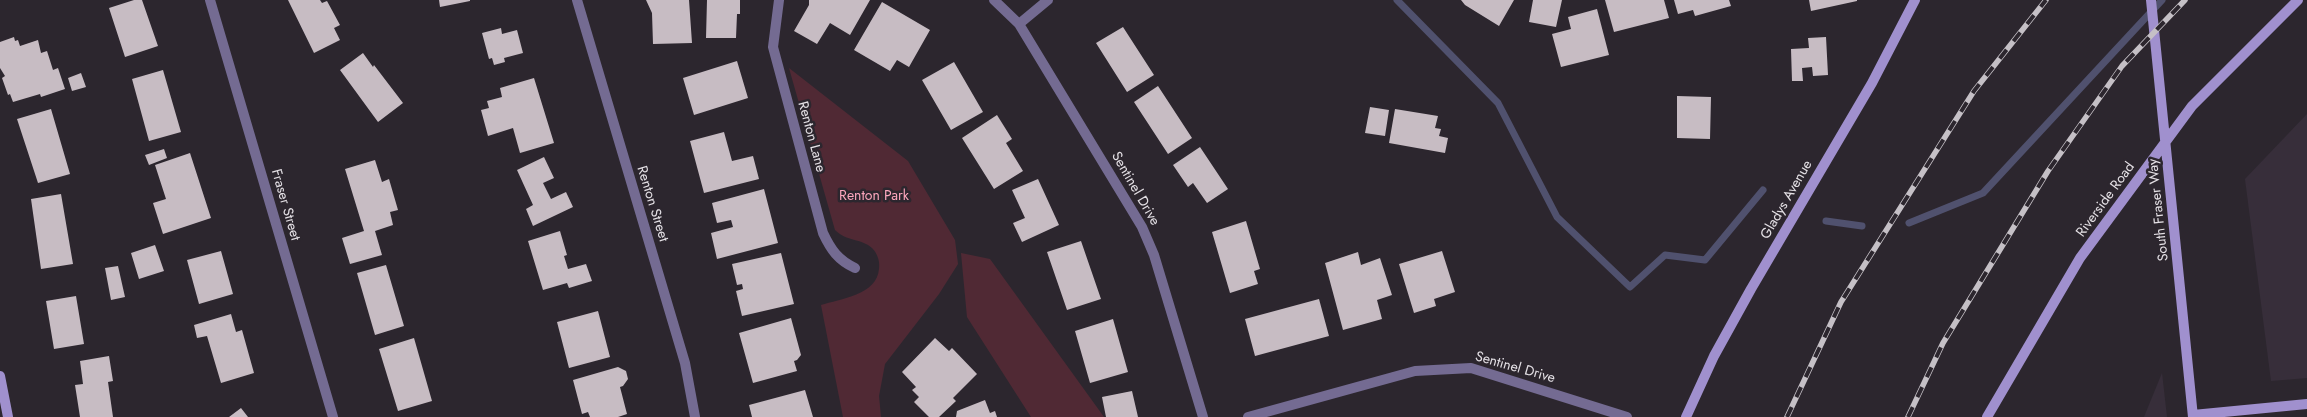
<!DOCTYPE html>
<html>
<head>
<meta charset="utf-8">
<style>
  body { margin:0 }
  canvas { display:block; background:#2c262e }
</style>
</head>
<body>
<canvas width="2307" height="417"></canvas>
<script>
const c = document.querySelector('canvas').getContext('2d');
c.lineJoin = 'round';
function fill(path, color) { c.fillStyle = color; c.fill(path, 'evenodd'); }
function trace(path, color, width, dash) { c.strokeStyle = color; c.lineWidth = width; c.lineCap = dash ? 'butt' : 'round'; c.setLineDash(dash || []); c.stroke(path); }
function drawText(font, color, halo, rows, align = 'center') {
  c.font = font + ' Jost,sans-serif'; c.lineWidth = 5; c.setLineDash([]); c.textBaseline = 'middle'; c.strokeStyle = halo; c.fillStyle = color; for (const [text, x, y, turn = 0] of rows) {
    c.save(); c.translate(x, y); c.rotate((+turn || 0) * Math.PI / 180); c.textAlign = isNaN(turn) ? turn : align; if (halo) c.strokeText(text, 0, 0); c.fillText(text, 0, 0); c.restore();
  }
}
const built = new Path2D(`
  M 2307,114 L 2307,378 L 2271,381 L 2245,179 Z
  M 2162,373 L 2167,417 L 2144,417 Z`);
const green = new Path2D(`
  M 789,68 L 908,161 L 955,240 L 958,264 L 939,294 L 885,364 L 879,396 L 881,417 L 843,417 L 821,305 C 840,299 877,295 879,269 C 880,262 878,254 872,248 C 861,238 847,242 835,230 Z
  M 961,253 L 990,259 L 1104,417 L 1031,417 L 967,317 Z`);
const stream = new Path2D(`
  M 1397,0 L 1498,103 L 1557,217 L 1630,287 L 1665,255 L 1705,260 L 1763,190
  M 1826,221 L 1862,226
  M 1909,223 L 1983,193 L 2162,0`);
const building = new Path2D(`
  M 134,0 L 142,0 L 158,46 L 125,57 L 109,8 Z
  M 288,0 L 320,0 L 322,3 L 327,1 L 340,25 L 334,28 L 340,40 L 314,53 Z
  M 439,0 L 470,0 L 470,1 L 440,7 Z
  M 646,0 L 689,0 L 692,43 L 653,44 L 652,13 Z
  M 707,0 L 740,0 L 740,14 L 737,14 L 736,38 L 706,38 Z
  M 809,0 L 870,0 L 850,35 L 830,23 L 817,44 L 794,31 L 809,5 Z
  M 1461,0 L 1514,0 L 1499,26 L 1465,5 Z
  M 1533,0 L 1562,0 L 1556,27 L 1529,22 Z
  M 1605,0 L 1664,0 L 1669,18 L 1614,32 Z
  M 1674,0 L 1729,0 L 1731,6 L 1695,16 L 1693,10 L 1678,14 Z
  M 1809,0 L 1857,0 L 1857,1 L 1811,11 Z
  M 882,2 L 930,30 L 909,67 L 897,60 L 890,71 L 854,50 Z
  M 1597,9 L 1609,55 L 1561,67 L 1552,34 L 1571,29 L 1568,17 Z
  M 1123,27 L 1154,75 L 1127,92 L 1096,43 Z
  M 501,28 L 502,34 L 517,30 L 523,53 L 504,58 L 505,62 L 494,65 L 492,58 L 489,59 L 482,33 Z
  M 14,37 L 15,41 L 18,40 L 20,46 L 38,40 L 41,53 L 47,51 L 53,70 L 58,68 L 65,89 L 41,97 L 40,94 L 13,102 L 10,94 L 8,95 L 2,78 L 5,76 L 0,68 L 0,42 Z
  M 1826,37 L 1828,75 L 1813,76 L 1812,67 L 1802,68 L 1803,81 L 1792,81 L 1791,49 L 1809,48 L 1808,38 Z
  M 363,53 L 373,67 L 374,65 L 403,103 L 378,122 L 340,70 Z
  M 737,61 L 748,98 L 694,115 L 683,78 Z
  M 954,62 L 983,112 L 951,130 L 922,80 Z
  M 163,70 L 181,132 L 149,141 L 132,79 Z
  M 81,73 L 86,87 L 72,91 L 68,78 Z
  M 534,78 L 554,143 L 520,153 L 513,128 L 488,136 L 481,110 L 489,108 L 487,101 L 502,97 L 500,88 Z
  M 1158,86 L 1192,138 L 1168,154 L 1134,102 Z
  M 1677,96 L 1711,97 L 1710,139 L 1677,138 Z
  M 1370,107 L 1389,110 L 1385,136 L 1365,133 Z
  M 51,109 L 70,174 L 38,183 L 17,119 Z
  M 1395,109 L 1438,116 L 1435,128 L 1441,129 L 1439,136 L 1448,138 L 1445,153 L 1389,143 Z
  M 997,115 L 1012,139 L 1006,143 L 1023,171 L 994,189 L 962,138 Z
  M 724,132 L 732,161 L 753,156 L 759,179 L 704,193 L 690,141 Z
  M 1200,147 L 1228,189 L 1207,203 L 1193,183 L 1188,187 L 1173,165 Z
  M 164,149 L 167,158 L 149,165 L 145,155 Z
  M 190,153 L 211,218 L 163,234 L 153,203 L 166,199 L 155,165 Z
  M 544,157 L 554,178 L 543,183 L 551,199 L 566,192 L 573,207 L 533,226 L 526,209 L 533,205 L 517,170 Z
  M 375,160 L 382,182 L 389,179 L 398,210 L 390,212 L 393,225 L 375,231 L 382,255 L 350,264 L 342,238 L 364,231 L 345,169 Z
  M 1038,179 L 1059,225 L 1022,242 L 1013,223 L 1025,218 L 1012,190 Z
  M 764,189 L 778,243 L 717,259 L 711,233 L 733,227 L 731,220 L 717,223 L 712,203 Z
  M 61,194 L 73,264 L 41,269 L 31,199 Z
  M 1246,221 L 1260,269 L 1254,271 L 1258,284 L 1230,293 L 1212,232 Z
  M 560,231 L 567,255 L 564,256 L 568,269 L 586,264 L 592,281 L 569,288 L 567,283 L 543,290 L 528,241 Z
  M 1081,241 L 1101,299 L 1067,310 L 1047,252 Z
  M 155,245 L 164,271 L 139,279 L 131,253 Z
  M 221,251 L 233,294 L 199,304 L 187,260 Z
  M 1442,251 L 1455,292 L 1434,299 L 1436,306 L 1414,313 L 1399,264 Z
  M 1358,252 L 1361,265 L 1380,258 L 1392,295 L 1377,300 L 1382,319 L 1343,330 L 1325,263 Z
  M 781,253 L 794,304 L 742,316 L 736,291 L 743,289 L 742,284 L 737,285 L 732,264 Z
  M 386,265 L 404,326 L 375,335 L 357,273 Z
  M 118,266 L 125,297 L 111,300 L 105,268 Z
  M 76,296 L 84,344 L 54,349 L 46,301 Z
  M 1319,299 L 1329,336 L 1255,356 L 1245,319 Z
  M 598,311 L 610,357 L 569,368 L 557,322 Z
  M 231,314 L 236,332 L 242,330 L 254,373 L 221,383 L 207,336 L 197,338 L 194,325 Z
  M 791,318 L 801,355 L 797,360 L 794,361 L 797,371 L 753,383 L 739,333 Z
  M 1113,319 L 1128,372 L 1090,383 L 1075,331 Z
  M 414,338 L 432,401 L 398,411 L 379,349 Z
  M 935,338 L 949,351 L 952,348 L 977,374 L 953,398 L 956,401 L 939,417 L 929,417 L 914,402 L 919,397 L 912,390 L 916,387 L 902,372 Z
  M 109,356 L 113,381 L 108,382 L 113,417 L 80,417 L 75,385 L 83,384 L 80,361 Z
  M 618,367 L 626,371 L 628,379 L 623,386 L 620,387 L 627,414 L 618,417 L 590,417 L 588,412 L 582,414 L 573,380 Z
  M 805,390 L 813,417 L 752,417 L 749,405 Z
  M 1132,391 L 1138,417 L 1106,417 L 1102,397 Z
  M 985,400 L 990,413 L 995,411 L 997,417 L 956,417 L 957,411 Z
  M 241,408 L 248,417 L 229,417 Z`);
const lane = new Path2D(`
  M 779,0 L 773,47 L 823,233 C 831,250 838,260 855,268`);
const street = new Path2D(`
  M 210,0 L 333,417
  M 577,0 L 685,363 L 695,417
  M 994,0 L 1019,24 L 1142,227 L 1154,255 L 1203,417
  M 1019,24 L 1048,0
  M 1248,417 L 1415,371 L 1471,368 L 1627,417`);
const secondary = new Path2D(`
  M 2151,0 L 2193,417
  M 0,376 L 8,417
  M 2193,415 L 2307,404
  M 1686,417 L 1714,356 L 1751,289 L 1872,83 L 1915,0
  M 1987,417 L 2080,258 L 2192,106 L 2298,0`);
const rail = new Path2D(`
  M 1787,417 L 1841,302 L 1974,91 L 2046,0
  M 1908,417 L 1943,343 L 2048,171 L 2122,66 L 2185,0`);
const streetNames = [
  ["Renton Lane",811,137,75],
  ["Sentinel Drive",1135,189,60],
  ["Gladys Avenue",1787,200,-60],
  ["Riverside Road",2106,200,-54],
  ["Renton Street",652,204,73],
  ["Fraser Street",285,205,74],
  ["South Fraser Way",2159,210,-96],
  ["Sentinel Drive",1515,368,16]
];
const parkNames = [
  ["Renton Park",874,197]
];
fill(built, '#372e3a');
fill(green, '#502934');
trace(stream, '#50516e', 7);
fill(building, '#c7bcc3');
trace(lane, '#746b92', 10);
trace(street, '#746b92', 10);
trace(secondary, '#a090ce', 10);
trace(rail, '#c5c0c6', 5.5);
trace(rail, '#2c262e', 4, [11]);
drawText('14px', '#e4e0e5', '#2c262e', streetNames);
drawText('14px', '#fca6bd', '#2c262e', parkNames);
</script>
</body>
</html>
